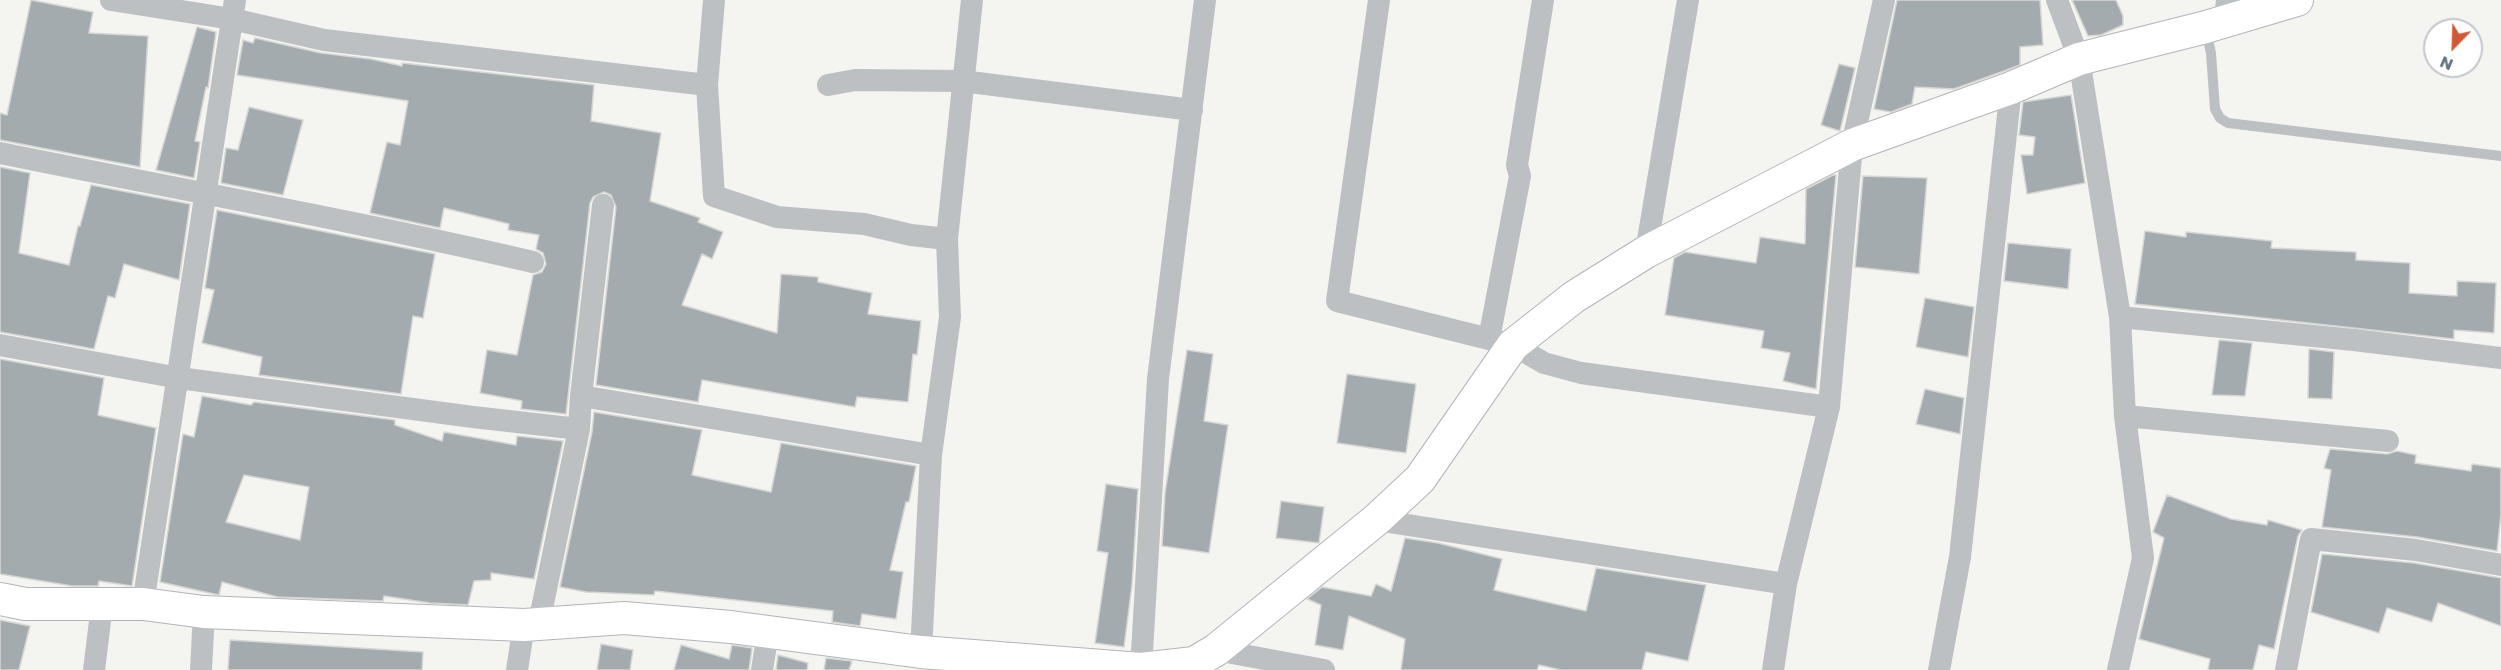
<!DOCTYPE html>
<html>
<head>
<meta charset="utf-8">
<style>
  body { margin:0 }
  #map { position:relative; width:2501px; height:670px; overflow:hidden; background:#f4f4f1; font-family:Poppins,sans-serif }
  canvas { display:block }
  .north { position:absolute; left:2423px; top:18px; width:60px; height:60px; box-sizing:border-box; background:#fff; border:2px solid #c2c7cc; border-radius:50%; rotate:203deg; font-size:16px; font-weight:700; line-height:24px; text-align:center; color:#66747f }
  .north::after { content:''; display:block; margin:auto; width:21px; height:27px; background:#d05835; clip-path:polygon(50% 0,100% 100%,50% 72%,0 100%) }
</style>
</head>
<body>
<div id="map">
<canvas width="2501" height="670"></canvas>
<div class="north">N</div>
</div>
<script>
const c = document.querySelector('canvas').getContext('2d');
c.lineJoin = 'round';
function fill(path, color) { c.fillStyle = color; c.fill(path, 'evenodd'); }
function trace(path, color, width, dash) { c.strokeStyle = color; c.lineWidth = width; c.lineCap = dash ? 'butt' : 'round'; c.setLineDash(dash || []); c.stroke(path); }
const building = new Path2D(`
  M 31,0 L 93,12 L 89,33 L 148,36 L 140,167 L 0,140 L 0,113 L 7,115 Z
  M 1897,0 L 2040,0 L 2043,45 L 2020,47 L 2020,65 L 2004,71 L 1954,89 L 1915,87 L 1912,104 L 1891,112 L 1874,109 Z
  M 2072,0 L 2116,0 L 2123,16 L 2123,25 L 2101,35 L 2088,36 Z
  M 197,27 L 216,32 L 208,88 L 206,87 L 195,141 L 200,142 L 194,178 L 156,170 Z
  M 255,38 L 321,53 L 371,59 L 402,66 L 402,63 L 594,85 L 591,121 L 661,133 L 650,201 L 700,218 L 698,222 L 723,232 L 712,259 L 702,254 L 682,305 L 777,333 L 781,274 L 818,277 L 818,282 L 872,293 L 868,314 L 921,321 L 917,355 L 913,354 L 908,402 L 857,397 L 855,407 L 702,380 L 698,402 L 596,385 L 616,207 L 611,195 L 604,192 L 593,197 L 590,203 L 566,414 L 521,409 L 522,401 L 480,393 L 487,350 L 517,355 L 533,275 L 542,272 L 546,264 L 543,253 L 536,249 L 539,235 L 508,230 L 509,224 L 444,208 L 440,228 L 370,213 L 387,142 L 400,145 L 408,101 L 237,75 L 243,40 L 253,43 Z
  M 1839,64 L 1855,68 L 1840,131 L 1821,125 Z
  M 2071,95 L 2085,183 L 2027,194 L 2021,155 L 2033,155 L 2035,137 L 2019,135 L 2023,102 Z
  M 249,107 L 303,120 L 283,195 L 221,183 L 226,148 L 238,150 Z
  M 0,167 L 30,173 L 19,253 L 69,265 L 78,226 L 80,226 L 91,185 L 190,204 L 179,280 L 124,264 L 115,298 L 108,296 L 94,349 L 0,332 Z
  M 1833,175 L 1836,175 L 1816,389 L 1783,381 L 1790,353 L 1761,348 L 1764,331 L 1665,315 L 1674,258 L 1685,252 L 1756,263 L 1760,237 L 1805,244 L 1806,189 Z
  M 1863,176 L 1927,178 L 1919,274 L 1855,267 Z
  M 217,210 L 435,254 L 423,318 L 413,316 L 401,394 L 259,375 L 262,357 L 202,343 L 214,290 L 205,288 Z
  M 2145,231 L 2186,237 L 2186,232 L 2272,241 L 2271,248 L 2356,252 L 2356,260 L 2410,263 L 2409,293 L 2457,296 L 2457,281 L 2496,283 L 2494,333 L 2454,330 L 2454,339 L 2135,304 Z
  M 2008,243 L 2071,249 L 2068,289 L 2004,281 Z
  M 1925,298 L 1974,307 L 1968,357 L 1916,347 Z
  M 2219,340 L 2252,343 L 2245,396 L 2212,395 Z
  M 2309,349 L 2334,352 L 2332,399 L 2308,398 Z
  M 1187,350 L 1213,354 L 1204,421 L 1228,425 L 1209,553 L 1162,546 L 1165,493 Z
  M 0,359 L 104,378 L 98,415 L 156,428 L 132,586 L 99,581 L 98,586 L 72,586 L 0,574 Z
  M 1347,374 L 1416,384 L 1406,453 L 1337,443 Z
  M 1925,389 L 1964,398 L 1960,434 L 1916,424 Z
  M 202,396 L 251,405 L 254,402 L 395,420 L 395,425 L 442,441 L 444,432 L 516,445 L 517,436 L 563,441 L 534,579 L 491,573 L 491,580 L 474,581 L 468,605 L 430,603 L 384,596 L 383,601 L 277,597 L 222,582 L 219,595 L 214,594 L 160,582 L 183,434 L 194,437 ZM 244,475 L 309,487 L 300,540 L 226,522 Z
  M 594,412 L 702,430 L 692,475 L 771,492 L 781,443 L 916,466 L 909,502 L 906,502 L 890,570 L 903,572 L 896,619 L 862,614 L 860,626 L 832,622 L 833,611 L 655,591 L 654,595 L 586,592 L 560,587 L 592,432 Z
  M 2330,449 L 2387,454 L 2397,451 L 2416,455 L 2415,463 L 2471,471 L 2472,464 L 2501,468 L 2501,514 L 2497,551 L 2417,537 L 2322,527 L 2331,470 L 2324,468 Z
  M 1106,484 L 1138,489 L 1132,585 L 1124,647 L 1095,643 L 1108,553 L 1097,551 Z
  M 2167,495 L 2231,519 L 2267,525 L 2268,520 L 2302,530 L 2298,536 L 2274,649 L 2259,645 L 2253,670 L 2208,670 L 2210,659 L 2139,639 L 2164,538 L 2153,532 Z
  M 1281,501 L 1324,507 L 1319,543 L 1276,538 Z
  M 1405,538 L 1438,543 L 1502,559 L 1494,590 L 1586,611 L 1596,568 L 1706,585 L 1688,661 L 1646,652 L 1642,670 L 1561,670 L 1539,665 L 1537,670 L 1401,670 L 1405,639 L 1349,616 L 1343,650 L 1315,645 L 1321,605 L 1307,599 L 1322,587 L 1371,596 L 1376,584 L 1391,591 Z
  M 2322,554 L 2414,563 L 2501,578 L 2501,626 L 2438,603 L 2432,622 L 2387,608 L 2379,633 L 2311,612 Z
  M 0,620 L 30,626 L 19,670 L 0,670 Z
  M 230,640 L 423,652 L 422,670 L 228,670 Z
  M 601,644 L 633,650 L 630,670 L 597,670 Z
  M 681,645 L 729,659 L 732,645 L 752,648 L 749,670 L 674,670 Z
  M 778,655 L 808,663 L 807,670 L 776,670 Z
  M 826,658 L 852,661 L 849,670 L 824,670 Z`);
const lane = new Path2D(`
  M 2206,30 L 2211,53 L 2215,109 L 2220,118 L 2228,123 L 2501,156`);
const street = new Path2D(`
  M 111,0 L 232,19 L 324,40 L 707,85
  M 714,0 L 707,85 L 714,196 L 777,217 L 864,224 L 911,235 L 947,239 L 950,317 L 931,455 L 921,652
  M 1379,0 L 1337,301 L 1513,345 L 1544,363 L 1581,373 L 1829,407
  M 2057,0 L 2079,59 L 2120,317 L 2125,416 L 2143,558 L 2118,670
  M 2225,21 L 2227,0
  M 828,85 L 855,80 L 962,81 L 1192,110
  M 0,153 C 178,189 356,221 533,262
  M 947,239 L 972,0
  M 1646,252 L 1688,0
  M 2120,317 L 2354,340 L 2501,358
  M 1489,339 L 1520,176 L 1517,165 L 1543,0
  M 0,345 L 179,378 L 473,417 L 579,429
  M 581,396 L 603,205
  M 2125,416 L 2388,441
  M 1376,520 L 1786,584
  M 143,604 L 235,0
  M 539,623 L 579,429 L 581,396 L 931,455
  M 1216,650 L 1324,670
  M 1141,669 L 1158,379 L 1205,0
  M 94,670 L 102,605
  M 201,670 L 204,612
  M 517,670 L 524,625
  M 762,670 L 768,632
  M 1773,670 L 1786,584 L 1829,407 L 1852,145 L 1884,0
  M 1939,670 L 1960,557 L 2011,88
  M 2286,670 L 2311,539 L 2416,550 L 2501,565`);
const secondary = new Path2D(`
  M 0,599 L 25,604 L 143,604 L 204,612 L 524,625 L 624,618 L 731,627 L 921,652 L 1141,669 L 1194,663 L 1216,650 L 1376,520 L 1420,479 L 1513,345 L 1574,297 L 1646,252 L 1852,145 L 2011,88 L 2079,59 L 2206,27 L 2297,0`);
fill(building, '#a4abaf');
trace(building, '#d6d6d4', 1.5);
trace(secondary, '#b1b5b9', 34);
trace(lane, '#bcc0c3', 10);
trace(street, '#bcc0c3', 22);
trace(secondary, '#fff', 32);
</script>
</body>
</html>
